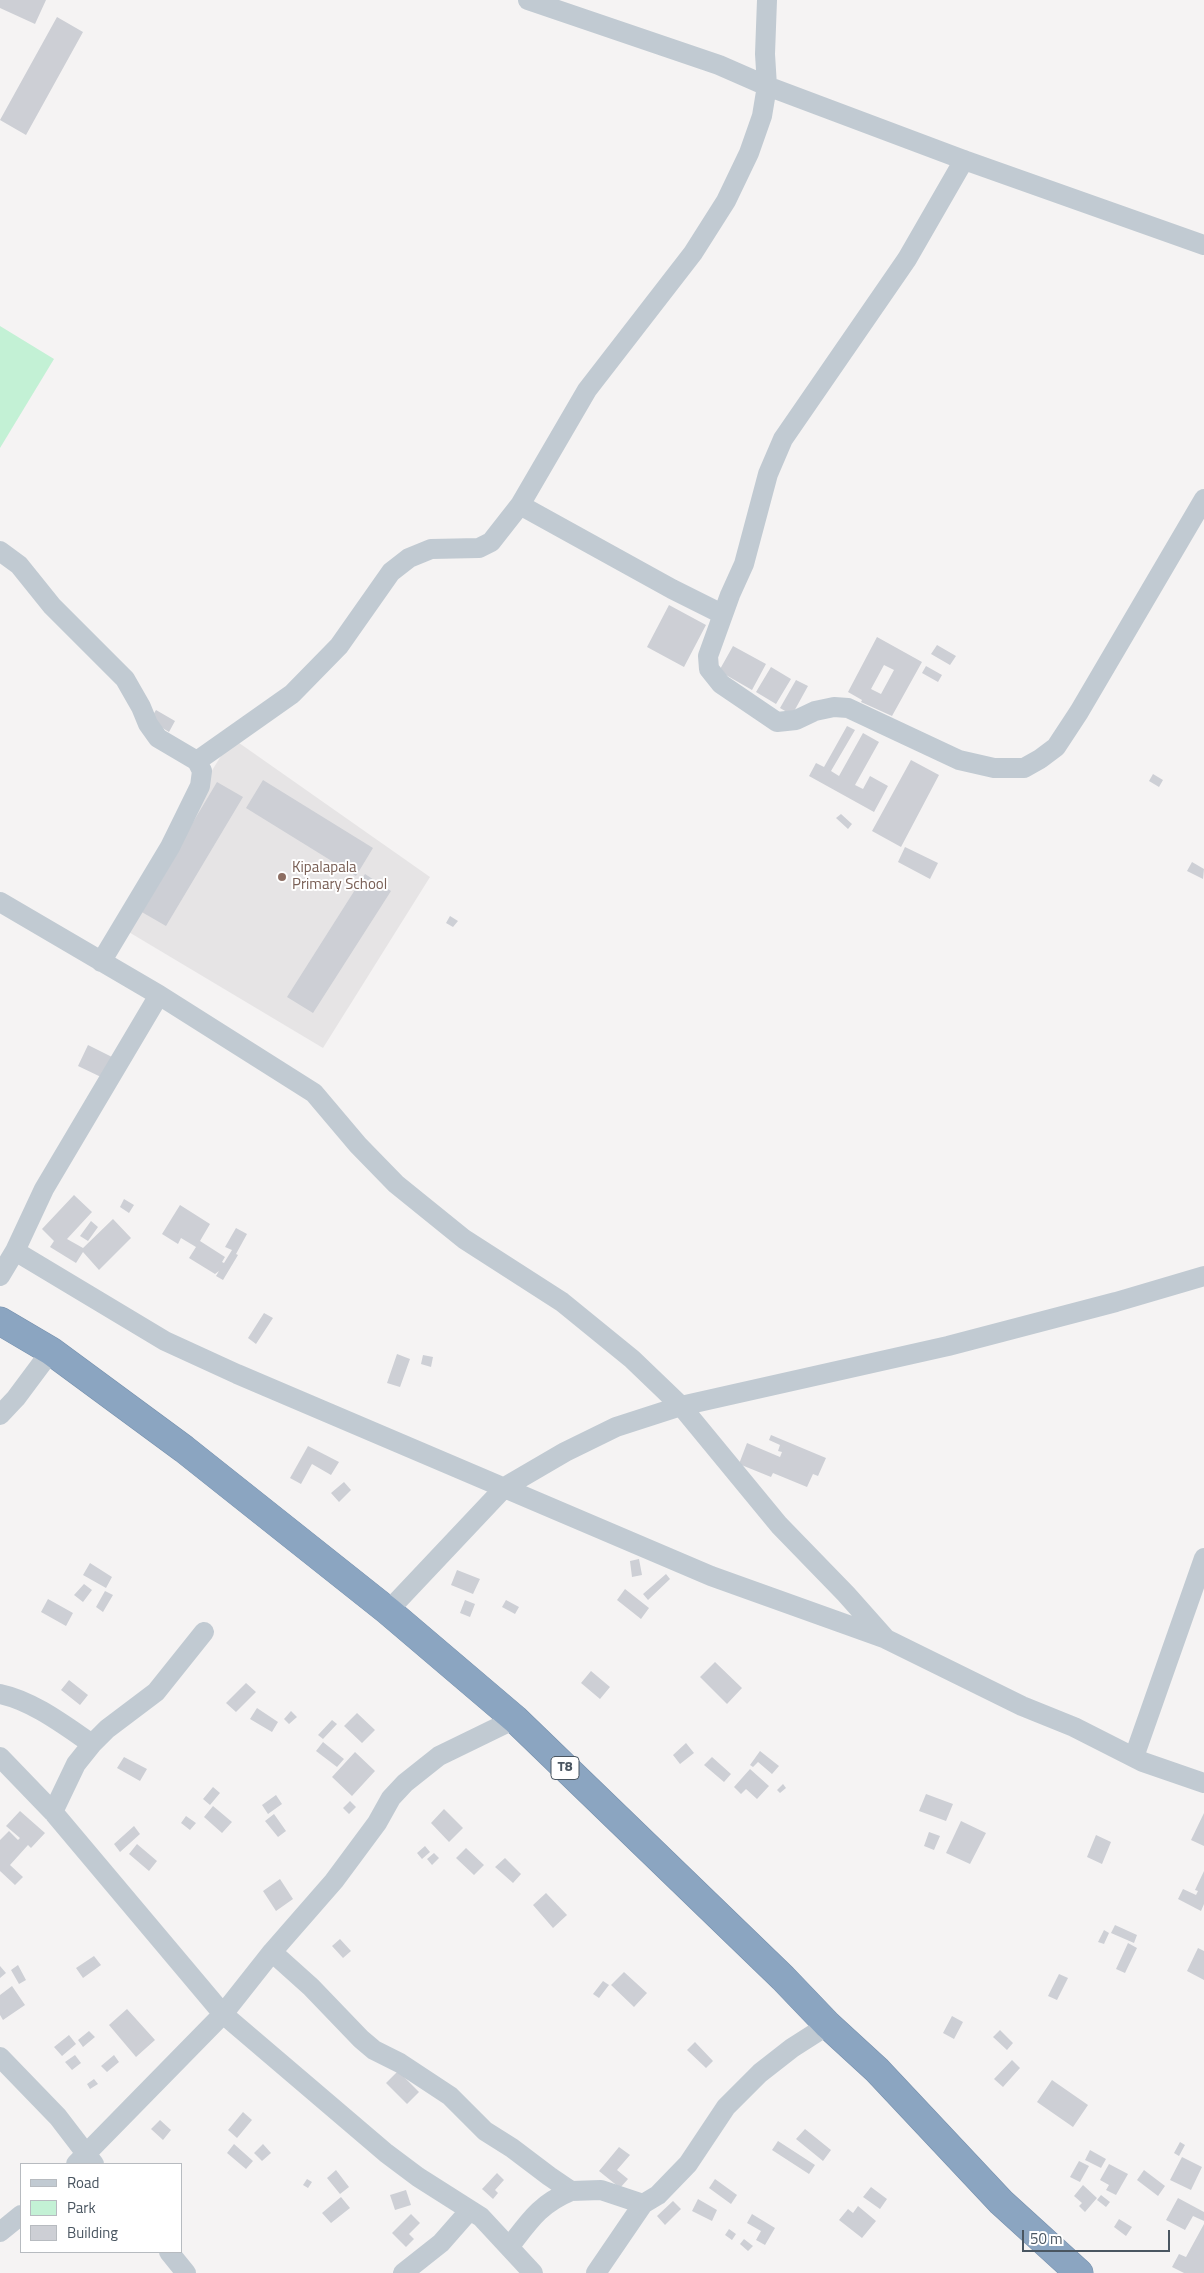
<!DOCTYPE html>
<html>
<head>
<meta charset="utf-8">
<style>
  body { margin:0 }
  #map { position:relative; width:1204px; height:2273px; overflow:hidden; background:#f5f3f3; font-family:"Titillium Web",sans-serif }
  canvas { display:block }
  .legend { position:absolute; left:20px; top:2163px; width:162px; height:90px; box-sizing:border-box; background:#fff; border:1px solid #b7bbc0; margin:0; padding:6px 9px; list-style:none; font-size:15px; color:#4a5661 }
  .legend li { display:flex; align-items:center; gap:10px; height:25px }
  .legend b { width:25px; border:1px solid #b7bbc0 }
  .scale { position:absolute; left:1022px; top:2230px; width:148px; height:22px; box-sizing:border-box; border:2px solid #4a5661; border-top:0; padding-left:6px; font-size:15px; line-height:18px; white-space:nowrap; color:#4a5661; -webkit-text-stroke:4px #fff; paint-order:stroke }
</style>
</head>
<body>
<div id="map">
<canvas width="1204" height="2273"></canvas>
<ul class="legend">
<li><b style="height:6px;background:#c1cad2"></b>Road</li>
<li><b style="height:14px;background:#c3f1d5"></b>Park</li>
<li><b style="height:14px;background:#cdcfd5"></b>Building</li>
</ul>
<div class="scale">50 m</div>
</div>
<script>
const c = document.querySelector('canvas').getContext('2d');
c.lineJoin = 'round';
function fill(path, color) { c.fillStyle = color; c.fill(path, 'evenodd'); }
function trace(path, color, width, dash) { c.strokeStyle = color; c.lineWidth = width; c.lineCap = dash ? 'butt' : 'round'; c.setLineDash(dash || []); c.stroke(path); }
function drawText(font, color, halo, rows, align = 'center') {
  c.font = font + ' "Titillium Web",sans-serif'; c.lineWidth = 4; c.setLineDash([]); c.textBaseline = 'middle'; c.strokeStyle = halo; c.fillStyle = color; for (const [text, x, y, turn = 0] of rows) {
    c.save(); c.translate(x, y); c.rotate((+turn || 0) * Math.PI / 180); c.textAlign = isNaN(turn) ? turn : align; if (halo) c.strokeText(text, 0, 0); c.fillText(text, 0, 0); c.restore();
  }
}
const education = new Path2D(`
  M 232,738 L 430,877 L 323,1048 L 117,925 Z`);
const green = new Path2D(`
  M 0,326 L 54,359 L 0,448 Z`);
const building = new Path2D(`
  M 0,0 L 46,0 L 35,24 L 0,8 Z
  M 57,17 L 83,32 L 26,135 L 0,120 Z
  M 669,605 L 706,625 L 684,667 L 647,647 Z
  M 877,637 L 922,662 L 892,716 L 861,702 L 862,700 L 848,692 ZM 884,665 L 894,670 L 881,694 L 871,689 Z
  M 937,645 L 956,656 L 950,665 L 931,654 Z
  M 733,646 L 766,664 L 752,690 L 719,671 Z
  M 926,666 L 942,675 L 938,682 L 922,673 Z
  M 771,667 L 791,679 L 776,704 L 756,692 Z
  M 796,680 L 808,686 L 792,715 L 780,708 Z
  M 156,710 L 175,721 L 169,732 L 150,720 Z
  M 847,726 L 855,730 L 831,771 L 839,776 L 863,733 L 879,742 L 855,785 L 863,789 L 870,776 L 888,786 L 874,812 L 809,776 L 816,763 L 824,767 Z
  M 911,760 L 939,775 L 901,847 L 872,831 Z
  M 1153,774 L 1163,780 L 1159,787 L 1149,781 Z
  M 263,780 L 373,848 L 356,876 L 246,808 Z
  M 217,782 L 243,797 L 166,926 L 140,911 Z
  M 841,814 L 852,824 L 848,829 L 836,818 Z
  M 905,847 L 938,863 L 930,879 L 898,862 Z
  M 1192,862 L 1204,869 L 1203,879 L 1187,871 Z
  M 365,874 L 391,891 L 313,1013 L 287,997 Z
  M 450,916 L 458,921 L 453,927 L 446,923 Z
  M 88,1045 L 112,1057 L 101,1077 L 78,1066 Z
  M 74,1195 L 92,1212 L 67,1239 L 83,1248 L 113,1219 L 131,1238 L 99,1270 L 83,1252 L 76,1263 L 50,1247 L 54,1241 L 42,1229 Z
  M 124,1199 L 134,1205 L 129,1213 L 120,1207 Z
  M 180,1205 L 210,1224 L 200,1241 L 225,1257 L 222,1262 L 224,1263 L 232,1250 L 225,1247 L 236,1228 L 247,1234 L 236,1254 L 238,1255 L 223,1280 L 216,1276 L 219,1271 L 215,1274 L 189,1258 L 196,1247 L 181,1238 L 178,1244 L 162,1234 Z
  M 91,1221 L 98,1227 L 88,1241 L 80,1236 Z
  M 264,1313 L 273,1318 L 256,1344 L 248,1338 Z
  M 397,1354 L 410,1359 L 400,1387 L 387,1383 Z
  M 423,1355 L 433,1357 L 431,1367 L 421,1364 Z
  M 771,1435 L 826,1458 L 818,1476 L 813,1474 L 807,1487 L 773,1473 L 771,1477 L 739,1464 L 747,1443 L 780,1457 L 782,1452 L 778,1451 L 780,1445 L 769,1440 Z
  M 308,1446 L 339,1462 L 331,1475 L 312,1464 L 301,1484 L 290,1478 Z
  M 344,1482 L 351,1490 L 339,1502 L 331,1493 Z
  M 639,1559 L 642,1575 L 632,1577 L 630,1561 Z
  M 90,1563 L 112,1577 L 106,1588 L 83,1575 Z
  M 457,1570 L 480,1579 L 473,1594 L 451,1585 Z
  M 666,1574 L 670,1579 L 648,1600 L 643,1594 Z
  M 84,1584 L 92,1590 L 83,1602 L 74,1595 Z
  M 625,1589 L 649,1608 L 641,1619 L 617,1600 Z
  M 105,1591 L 113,1595 L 103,1612 L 96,1607 Z
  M 48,1599 L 73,1613 L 66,1626 L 41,1612 Z
  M 465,1600 L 475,1604 L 470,1617 L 460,1613 Z
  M 506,1600 L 519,1607 L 515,1614 L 502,1607 Z
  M 715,1662 L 742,1688 L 727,1704 L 700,1677 Z
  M 591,1671 L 610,1687 L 600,1699 L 581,1683 Z
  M 69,1680 L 88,1695 L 80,1705 L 61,1690 Z
  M 246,1683 L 256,1692 L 236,1712 L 226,1703 Z
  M 257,1708 L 278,1722 L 272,1732 L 250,1719 Z
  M 291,1711 L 297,1717 L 289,1724 L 284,1719 Z
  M 357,1713 L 375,1730 L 362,1743 L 344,1726 Z
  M 332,1720 L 337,1724 L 323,1739 L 318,1735 Z
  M 323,1742 L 344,1759 L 337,1767 L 316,1751 Z
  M 686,1743 L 694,1753 L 680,1764 L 673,1755 Z
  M 760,1751 L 779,1766 L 772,1774 L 758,1762 L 753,1767 L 750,1765 Z
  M 355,1752 L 375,1771 L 352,1796 L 332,1777 Z
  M 124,1757 L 147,1769 L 140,1781 L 117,1768 Z
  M 712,1757 L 731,1774 L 724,1782 L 704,1765 Z
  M 750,1769 L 769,1786 L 757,1799 L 746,1789 L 741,1794 L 734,1787 Z
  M 783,1784 L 786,1788 L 780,1793 L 777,1790 Z
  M 213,1787 L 220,1793 L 210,1805 L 203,1799 Z
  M 926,1794 L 953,1804 L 946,1821 L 919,1811 Z
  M 276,1795 L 282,1804 L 268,1814 L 262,1805 Z
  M 350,1801 L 356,1807 L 349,1814 L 343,1808 Z
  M 213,1806 L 232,1822 L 222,1833 L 204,1817 Z
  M 444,1809 L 463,1828 L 449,1842 L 431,1823 Z
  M 20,1811 L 45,1833 L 31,1848 L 28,1845 L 10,1865 L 23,1877 L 15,1885 L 0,1871 L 0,1840 L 9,1831 L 18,1840 L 20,1838 L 6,1826 Z
  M 1204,1813 L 1204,1846 L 1191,1840 Z
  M 274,1814 L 286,1831 L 278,1837 L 265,1821 Z
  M 186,1816 L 196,1823 L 190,1830 L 181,1823 Z
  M 961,1821 L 986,1833 L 970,1864 L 946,1853 Z
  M 134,1826 L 140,1834 L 120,1852 L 114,1844 Z
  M 929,1832 L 940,1836 L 934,1850 L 924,1846 Z
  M 1096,1835 L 1111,1842 L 1102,1864 L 1087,1857 Z
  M 137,1844 L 157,1861 L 149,1871 L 129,1854 Z
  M 425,1846 L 430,1852 L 422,1859 L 417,1853 Z
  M 466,1848 L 484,1865 L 474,1875 L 456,1858 Z
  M 434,1853 L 439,1858 L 432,1865 L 427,1859 Z
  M 505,1858 L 521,1874 L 513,1883 L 495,1867 Z
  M 1204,1871 L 1204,1904 L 1201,1911 L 1178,1899 L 1183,1889 L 1196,1895 L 1198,1891 L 1195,1890 Z
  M 280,1879 L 293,1899 L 276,1911 L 263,1891 Z
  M 546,1893 L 567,1915 L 553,1928 L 533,1905 Z
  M 1115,1925 L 1137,1935 L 1134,1943 L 1111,1933 Z
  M 1104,1930 L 1109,1933 L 1104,1944 L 1098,1942 Z
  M 340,1939 L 351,1951 L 343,1958 L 332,1946 Z
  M 1128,1943 L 1137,1948 L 1125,1973 L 1116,1969 Z
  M 1198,1948 L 1204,1951 L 1204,1980 L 1187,1971 Z
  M 94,1956 L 101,1965 L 83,1978 L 76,1968 Z
  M 18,1965 L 26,1980 L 19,1984 L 11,1970 Z
  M 0,1966 L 6,1973 L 0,1978 Z
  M 624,1972 L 647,1993 L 634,2007 L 611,1985 Z
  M 1059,1974 L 1068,1978 L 1057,2000 L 1048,1996 Z
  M 603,1981 L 609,1985 L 599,1998 L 593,1994 Z
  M 12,1986 L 25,2005 L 3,2020 L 0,2015 L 0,1995 Z
  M 127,2009 L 155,2040 L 136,2057 L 109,2025 Z
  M 952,2016 L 963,2022 L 954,2039 L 943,2033 Z
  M 1000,2030 L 1013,2043 L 1007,2050 L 993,2037 Z
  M 89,2031 L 95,2037 L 83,2047 L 78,2040 Z
  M 69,2035 L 76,2044 L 62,2056 L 54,2047 Z
  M 695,2042 L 713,2061 L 706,2068 L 687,2050 Z
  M 75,2055 L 81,2063 L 72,2070 L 65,2062 Z
  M 114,2055 L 119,2062 L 107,2072 L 101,2066 Z
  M 1012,2060 L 1020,2068 L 1003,2087 L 994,2079 Z
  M 398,2071 L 419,2092 L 407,2104 L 386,2083 Z
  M 94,2079 L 98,2084 L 90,2089 L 87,2084 Z
  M 1052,2080 L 1088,2105 L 1073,2127 L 1037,2102 Z
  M 243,2112 L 252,2120 L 237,2138 L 228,2130 Z
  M 160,2120 L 171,2130 L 163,2140 L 151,2129 Z
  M 805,2129 L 831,2150 L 823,2161 L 796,2139 Z
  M 778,2141 L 815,2165 L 809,2174 L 772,2150 Z
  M 1180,2142 L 1185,2145 L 1179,2156 L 1174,2153 Z
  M 234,2144 L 253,2161 L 246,2169 L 227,2153 Z
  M 263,2144 L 271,2153 L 262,2161 L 254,2153 Z
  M 619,2147 L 630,2155 L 617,2170 L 628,2179 L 620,2188 L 599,2171 Z
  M 1090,2150 L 1106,2159 L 1101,2168 L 1085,2160 Z
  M 1182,2157 L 1202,2167 L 1191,2190 L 1170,2180 Z
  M 1079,2161 L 1089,2166 L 1080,2182 L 1070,2177 Z
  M 1109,2164 L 1128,2174 L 1116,2195 L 1106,2190 L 1109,2185 L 1100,2180 Z
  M 336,2170 L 349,2187 L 340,2194 L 327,2178 Z
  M 1144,2170 L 1165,2186 L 1158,2196 L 1137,2180 Z
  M 497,2173 L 504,2180 L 495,2190 L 498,2193 L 493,2199 L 482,2189 Z
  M 307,2179 L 312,2182 L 308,2188 L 303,2185 Z
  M 715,2179 L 737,2195 L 731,2204 L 709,2188 Z
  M 1083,2185 L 1097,2198 L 1085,2212 L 1079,2206 L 1082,2203 L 1074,2196 Z
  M 871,2187 L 887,2199 L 880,2209 L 863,2197 Z
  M 406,2190 L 411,2205 L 395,2210 L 390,2195 Z
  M 1101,2195 L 1110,2202 L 1106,2207 L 1097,2200 Z
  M 341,2197 L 350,2208 L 331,2223 L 322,2213 Z
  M 1178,2198 L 1204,2212 L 1204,2221 L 1193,2216 L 1185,2230 L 1166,2220 Z
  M 698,2199 L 717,2210 L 712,2221 L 692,2211 Z
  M 673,2201 L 681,2209 L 665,2225 L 657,2216 Z
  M 858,2206 L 876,2221 L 862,2238 L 839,2220 L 848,2209 L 853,2213 Z
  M 411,2214 L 420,2223 L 409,2234 L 414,2239 L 406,2247 L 392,2233 Z
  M 752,2214 L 775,2228 L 765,2245 L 756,2240 L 761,2231 L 747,2223 Z
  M 1119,2219 L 1132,2227 L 1126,2236 L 1114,2227 Z
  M 1204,2224 L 1204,2273 L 1184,2273 L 1172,2267 L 1179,2254 L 1186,2257 Z
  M 729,2229 L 736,2234 L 732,2240 L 725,2235 Z
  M 744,2239 L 753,2246 L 748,2251 L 740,2244 Z`);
const minor = new Path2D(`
  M 528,0 L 719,65 L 767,86 L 964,160 L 1204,245
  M 964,160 L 907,259 L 783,439 L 768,474 L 744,564 L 730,595 L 708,656 L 709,669 L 721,684 L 777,722 L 796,720 L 815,711 L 834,707 L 848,708 L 959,760 L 994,768 L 1024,768 L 1040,759 L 1056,747 L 1079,712 L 1204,499
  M 520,505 L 672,589 L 722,614
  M 0,551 L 19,565 L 52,606 L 125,679 L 141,707 L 148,724 L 158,738 L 197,761 L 202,771 L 200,786 L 170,847 L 101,962
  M 197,761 L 292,694 L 339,646 L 391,572 L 409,558 L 431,549 L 479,548 L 491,542 L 520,505 L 587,390 L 693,253 L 726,201 L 749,153 L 762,116 L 767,86 L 765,54 L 767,0
  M 0,902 L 159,995 L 314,1093 L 358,1145 L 396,1184 L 464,1239 L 562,1302 L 632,1359 L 681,1406 L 779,1525 L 846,1594 L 886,1639 L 1022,1706 L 1074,1727 L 1143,1762 L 1204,1783
  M 15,1251 L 165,1341 L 237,1374 L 711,1576 L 884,1638
  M 0,1276 L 15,1251 L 44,1189 L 159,995
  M 0,1415 L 16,1398 L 51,1351
  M 388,1611 L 505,1487 L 565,1452 L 616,1427 L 681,1406 L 948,1346 L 1116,1302 L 1204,1276
  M 0,1694 C 33,1701 64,1725 92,1744
  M 0,1757 L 53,1812 L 223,2014 L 386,2153 L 418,2177 L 481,2217 L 533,2273
  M 1134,1757 L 1204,1558
  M 53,1812 L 76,1764 L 92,1744 L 107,1729 L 156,1692 L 204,1632
  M 272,1952 L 311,1987 L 361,2039 L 374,2050 L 400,2063 L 450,2096 L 485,2131 L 512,2148 L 549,2176 L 571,2191 L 601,2190 L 643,2204
  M 0,2057 L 58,2117 L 94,2164
  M 76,2164 L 223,2014 L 272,1952 L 334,1881 L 377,1823 L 391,1798 L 405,1783 L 439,1756 L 515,1719
  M 0,2232 L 21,2215
  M 510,2246 C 530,2220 540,2204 571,2191
  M 169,2252 L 186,2273
  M 403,2273 L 441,2243 L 470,2210
  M 596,2273 L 643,2204 L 658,2195 L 688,2164 L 726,2107 L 760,2073 L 792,2048 L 828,2025`);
const highway = new Path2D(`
  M 0,1321 L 51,1351 L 184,1449 L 388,1611 L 515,1719 L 783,1978 L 828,2025 L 877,2070 L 1001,2202 L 1079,2273`);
const markers = [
  [282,877,5,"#8d6e63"]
];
const shields = [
  [565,1768,28]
];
const shieldNames = [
  ["T8",565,1768]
];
const educationNames = [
  ["Kipalapala",292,868],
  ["Primary School",292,885]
];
fill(education, '#e6e4e5');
fill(green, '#c3f1d5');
fill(building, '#cdcfd5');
trace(highway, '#7690ad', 29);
trace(minor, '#c1cad2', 20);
trace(highway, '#8ba5c1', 28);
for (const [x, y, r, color] of markers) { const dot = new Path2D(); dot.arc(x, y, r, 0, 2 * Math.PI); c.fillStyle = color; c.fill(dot); trace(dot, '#fff', 2); }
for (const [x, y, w] of shields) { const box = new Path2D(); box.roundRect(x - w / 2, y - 11.5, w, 23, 4); c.fillStyle = '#fff'; c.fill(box); trace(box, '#4a5661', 1); }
drawText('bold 14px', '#4a5661', null, shieldNames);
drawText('15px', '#785e54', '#fff', educationNames, 'left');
</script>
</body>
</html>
